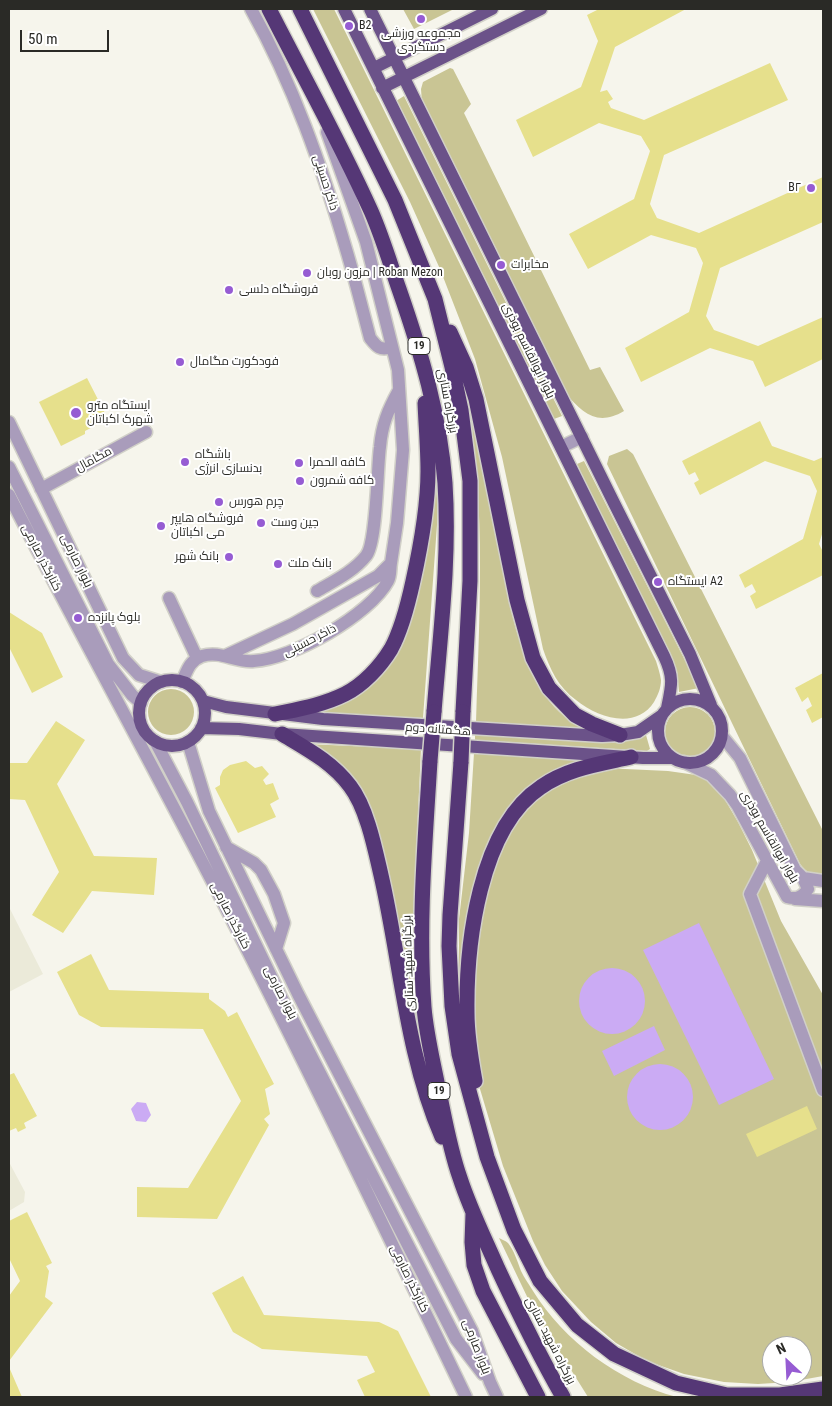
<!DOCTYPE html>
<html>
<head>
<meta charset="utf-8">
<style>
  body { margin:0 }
  #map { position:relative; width:832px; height:1406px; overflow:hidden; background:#f6f5ec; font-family:"Roboto Condensed",sans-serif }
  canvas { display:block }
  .frame { position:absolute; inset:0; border:10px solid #2a2a26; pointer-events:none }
  .north { position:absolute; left:762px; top:1336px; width:50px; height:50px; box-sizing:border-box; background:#fff; border:1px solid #aaaaa8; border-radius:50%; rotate:335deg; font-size:14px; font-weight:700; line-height:20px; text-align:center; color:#2a2a26 }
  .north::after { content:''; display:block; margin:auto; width:18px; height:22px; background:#965cd3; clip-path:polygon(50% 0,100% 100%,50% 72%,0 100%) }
  .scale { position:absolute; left:20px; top:30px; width:89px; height:22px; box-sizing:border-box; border:2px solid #2a2a26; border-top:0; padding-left:6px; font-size:15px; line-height:18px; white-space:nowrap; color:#2a2a26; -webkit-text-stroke:4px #fff; paint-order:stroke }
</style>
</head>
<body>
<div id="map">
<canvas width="832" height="1406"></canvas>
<div class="frame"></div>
<div class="north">N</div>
<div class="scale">50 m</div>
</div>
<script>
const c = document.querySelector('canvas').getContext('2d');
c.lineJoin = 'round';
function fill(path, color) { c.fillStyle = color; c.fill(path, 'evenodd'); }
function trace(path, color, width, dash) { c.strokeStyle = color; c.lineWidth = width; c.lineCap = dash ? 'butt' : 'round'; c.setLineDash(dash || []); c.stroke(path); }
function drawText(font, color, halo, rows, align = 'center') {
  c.font = font + ' "Roboto Condensed",Cairo,sans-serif'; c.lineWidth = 4; c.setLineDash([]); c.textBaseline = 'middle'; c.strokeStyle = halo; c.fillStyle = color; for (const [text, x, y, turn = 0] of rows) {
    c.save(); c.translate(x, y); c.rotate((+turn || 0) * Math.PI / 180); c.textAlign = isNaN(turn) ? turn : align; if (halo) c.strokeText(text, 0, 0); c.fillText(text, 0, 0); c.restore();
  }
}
const built = new Path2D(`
  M 9,907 L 43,974 L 9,992 Z
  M 9,1162 L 25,1192 L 24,1202 L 9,1211 Z`);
const green = new Path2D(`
  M 313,9 L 334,9 L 656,661 C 658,667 660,674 661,680 C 661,688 658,695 654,702 C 636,730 598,718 576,700 C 558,687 550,669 543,649 L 502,457 L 475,359 L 440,269 L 410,202 Z
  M 403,9 L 454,9 L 414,29 Z
  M 450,68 L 453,69 L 471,104 L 464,113 L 590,370 L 600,367 L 624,411 C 597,427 583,413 565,393 L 422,103 L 421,89 L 423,82 Z
  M 404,96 L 562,416 L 554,419 L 396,101 Z
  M 462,370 L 472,403 C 480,444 487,485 495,526 C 506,585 520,708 587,728 L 476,722 C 480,601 487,489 462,370 Z
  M 432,440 L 437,498 L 437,525 L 423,718 L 311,713 L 371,684 L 388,666 L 400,646 Z
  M 627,449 L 633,454 L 823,831 L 823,877 C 812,875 807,873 800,864 L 607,464 L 609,456 Z
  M 584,461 L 699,688 L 679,692 L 677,671 L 610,535 L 577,464 Z
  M148 712a23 23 0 1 1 46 0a23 23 0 1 1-46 0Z
  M665 732a25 25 0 1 1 50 0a25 25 0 1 1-50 0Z
  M 475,734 L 612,743 L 625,741 L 646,735 L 650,749 L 647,751 L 475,740 Z
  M 306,744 L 421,749 L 412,942 L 414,986 L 425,1079 L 358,785 C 339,762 332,756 306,744 Z
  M 474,753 L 602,761 L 585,763 L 499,826 L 462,1014 L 459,977 L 459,919 L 469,833 Z
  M 604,768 L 668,771 L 696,775 L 709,779 L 724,798 L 738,822 L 752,850 L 781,921 L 823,995 L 823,1376 L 790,1382 L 758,1384 L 724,1382 L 684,1374 L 647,1361 L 616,1343 L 591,1322 L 562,1291 L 545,1265 L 533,1241 L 503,1166 L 480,1089 L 477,1067 L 472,1017 L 478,926 L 493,868 L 511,825 L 542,790 ZM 772,1346 L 802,1346 L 802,1376 L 772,1376 Z
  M 499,1238 C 501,1239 506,1241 508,1243 C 514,1250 518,1263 521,1271 C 524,1278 529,1284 533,1291 C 564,1341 619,1382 677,1397 L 588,1397 L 533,1309 Z`);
const water = new Path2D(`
  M 699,923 L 774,1079 L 719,1105 L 643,950 Z
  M579 1001a33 33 0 1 1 66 0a33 33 0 1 1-66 0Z
  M 654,1026 L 665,1050 L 614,1076 L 602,1051 Z
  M627 1097a33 33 0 1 1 66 0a33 33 0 1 1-66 0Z
  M 137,1102 L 146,1103 L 151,1115 L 146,1122 L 136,1121 L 131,1109 Z`);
const building = new Path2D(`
  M 599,9 L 686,9 L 615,47 L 600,92 L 607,90 L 613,99 L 608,102 L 611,108 L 644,120 L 770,63 L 788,100 L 664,155 L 650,204 L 657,218 L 699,233 L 823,177 L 823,222 L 720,268 L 706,316 L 714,330 L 758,346 L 823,317 L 823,359 L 765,387 L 753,361 L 710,348 L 641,382 L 625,348 L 689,312 L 703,263 L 696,248 L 651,235 L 588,269 L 569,234 L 634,199 L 650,151 L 641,136 L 599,123 L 533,157 L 516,120 L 581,87 L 598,41 L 587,15 Z
  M 87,378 L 108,419 L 85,431 L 85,434 L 61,446 L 39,402 Z
  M 760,421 L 772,446 L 814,461 L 823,457 L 823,531 L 819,544 L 823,552 L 823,575 L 756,609 L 750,596 L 756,592 L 752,584 L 745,588 L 739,575 L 803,539 L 817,491 L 810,476 L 765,461 L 700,495 L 694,483 L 699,480 L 695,472 L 689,475 L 682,461 Z
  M 9,612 L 42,633 L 63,677 L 32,693 L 9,647 Z
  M 823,673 L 823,717 L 812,723 L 806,710 L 812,706 L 808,697 L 802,702 L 795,688 Z
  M 56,721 L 85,740 L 57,784 L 94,856 L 157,858 L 154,895 L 92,891 L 63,933 L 32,915 L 59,872 L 25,800 L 9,799 L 9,763 L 27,763 Z
  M 246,761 L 255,768 L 262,766 L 269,774 L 263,780 L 266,785 L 273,783 L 279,799 L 270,804 L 276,817 L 238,833 L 215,788 L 220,785 L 220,777 L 223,770 L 230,765 Z
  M 91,954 L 109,990 L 209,993 L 209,999 L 225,1011 L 228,1017 L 237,1012 L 274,1084 L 265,1089 L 270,1114 L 264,1119 L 269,1125 L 217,1219 L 137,1217 L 137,1187 L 188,1188 L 241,1101 L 203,1029 L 101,1027 L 79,1015 L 57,972 Z
  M 14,1073 L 37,1116 L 24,1123 L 26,1128 L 18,1132 L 16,1128 L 9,1131 L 9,1075 Z
  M 807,1106 L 817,1129 L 757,1157 L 746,1134 Z
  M 27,1212 L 52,1263 L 46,1266 L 49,1271 L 45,1297 L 53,1303 L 9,1361 L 9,1296 L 20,1281 L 9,1258 L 9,1221 Z
  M 243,1276 L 264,1315 L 379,1322 L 398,1331 L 431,1397 L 365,1397 L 357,1380 L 375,1372 L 367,1356 L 262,1349 L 233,1332 L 212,1293 Z
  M 9,1367 L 22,1397 L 9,1397 Z`);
const minor = new Path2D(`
  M 251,9 C 293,84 322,167 346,249 C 355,279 362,308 370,338 C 377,347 380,351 392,347
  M 327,132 L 366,242 L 398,370 L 403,450 L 397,523 L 391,563
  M 9,422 L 123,658 L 139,675 L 161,682
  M 561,447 L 582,437
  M 9,467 L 108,664 L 132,695 L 141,703
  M 41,489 L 146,432
  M 9,495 C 74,623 144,749 210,877 C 299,1049 382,1223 466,1397
  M 317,591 C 334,581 353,572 366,556 C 377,543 377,468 380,447 C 382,424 388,410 399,390
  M 169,598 L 197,658
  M 182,682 C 187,671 189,661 202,656 C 221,650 235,663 254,661 C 292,659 370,615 388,581 C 391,576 390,568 391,563 L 378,576 L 293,624 L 227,655
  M 155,741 L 187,802 L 282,999 L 456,1339 L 483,1374
  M 188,742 L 209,811 L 298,994 L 472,1331 L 490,1382 L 497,1397
  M 684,762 L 711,775 L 730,795 L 737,805 L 787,897 C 797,900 802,897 808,889 L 803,878 L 795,870 L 740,758 L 722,736
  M 226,847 L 254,863 L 261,870 L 274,894 L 284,923 L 276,949
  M 767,861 L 750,894 L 823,1090
  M 803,878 L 823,881
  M 795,899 L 823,901`);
const major = new Path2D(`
  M 344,9 L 664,656 C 674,677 672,685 667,708
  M 370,9 L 614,503 L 690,654 L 711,705
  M 374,68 L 492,9
  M 382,88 L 541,9
  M139 713a33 33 0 1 1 66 0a33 33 0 1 1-66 0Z
  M658 731a32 32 0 1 1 64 0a32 32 0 1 1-64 0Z
  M 203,701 L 226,707 L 323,719 L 602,736 L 620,735 L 638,732 L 661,716
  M 201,728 L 239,729 L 282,734 L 643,758 L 673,758`);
const highway = new Path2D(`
  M 269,9 C 303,76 340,142 371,211 C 382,236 390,263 399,289 C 421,352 440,416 445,483 C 450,559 440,636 434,712
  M 300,9 L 395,200 L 435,299 L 452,367 L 461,410 L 470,481 L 470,581 L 463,712
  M 450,332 L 466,367 L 476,399 L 517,600 L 533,658 L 549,688 L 575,715 L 592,724 L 620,735
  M 275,714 C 299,709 323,705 345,694 C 363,685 380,667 391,649 C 402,629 408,604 413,581 C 421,545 428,508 428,471 C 428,449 426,426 425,403
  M 282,734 C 307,749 332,762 350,786 C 367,808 375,849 381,875 C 401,962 406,1054 442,1137
  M 430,761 C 425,843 418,925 424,1007 C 426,1032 432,1057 437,1082 C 444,1114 449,1147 460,1178 C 470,1209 485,1239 498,1269 C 518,1312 539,1355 563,1397
  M 461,762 L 450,915 L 449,946 L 452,1006 L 459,1054 L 487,1157 L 514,1230 L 540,1281 L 577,1325 L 614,1354 L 676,1383 L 727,1395 L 780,1395 L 823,1389
  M 475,1081 C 471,1059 467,1036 467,1013 C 466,945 479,828 541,787 C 568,768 600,764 631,757
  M 473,1214 L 472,1242 L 474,1265 L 483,1291 L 538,1397`);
const highwayBridge = new Path2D(`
  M 430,761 L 434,712
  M 461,762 L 463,712`);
const markers = [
  [421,19,5,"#965cd3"],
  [349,26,5,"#965cd3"],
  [811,188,5,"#965cd3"],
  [501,265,5,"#965cd3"],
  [307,273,5,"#965cd3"],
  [229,290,5,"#965cd3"],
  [180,362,5,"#965cd3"],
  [76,413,6,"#965cd3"],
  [185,462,5,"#965cd3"],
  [299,463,5,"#965cd3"],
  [300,481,5,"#965cd3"],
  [219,502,5,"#965cd3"],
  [261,523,5,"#965cd3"],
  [161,526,5,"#965cd3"],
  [229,557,5,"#965cd3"],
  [278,564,5,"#965cd3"],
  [658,582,5,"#965cd3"],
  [78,618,5,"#965cd3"]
];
const shields = [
  [419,346,22],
  [439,1091,22]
];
const shieldNames = [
  ["19",419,346],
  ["19",439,1091]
];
const poiNames = [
  ["B2",359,26],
  ["مجموعه ورزشی",421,34,"center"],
  ["دستگردی",421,48,"center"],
  ["B۲",801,188,"right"],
  ["مخابرات",511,265],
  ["مزون روبان | Roban Mezon",317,273],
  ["فروشگاه دلسی",239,290],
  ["فودکورت مگامال",190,362],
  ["ایستگاه مترو",87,406],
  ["شهرک اکباتان",87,420],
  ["باشگاه",195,455],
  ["بدنسازی انرژی",195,469],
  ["کافه الحمرا",309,463],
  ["کافه شمرون",310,481],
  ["چرم هورس",229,502],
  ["فروشگاه هایپر",171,519],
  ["می اکباتان",171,533],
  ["جین وست",271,523],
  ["بانک شهر",219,557,"right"],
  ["بانک ملت",288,564],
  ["ایستگاه A2",668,582],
  ["بلوک پانزده",88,618]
];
const streetNames = [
  ["ذاکر حسینی",325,183,72],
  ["بلوار ابوالقاسم بوذری",528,351,64],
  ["بزرگراه ستاری",447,401,79],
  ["مگامال",94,460,-28],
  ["کنارگذر صارمی",41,558,63],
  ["بلوار صارمی",76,561,64],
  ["ذاکر حسینی",310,641,-27],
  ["هگمتانه دوم",438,730,4],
  ["بلوار ابوالقاسم بوذری",769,837,60],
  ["کنارگذر صارمی",230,916,63],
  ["بزرگراه شهید ستاری",409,963,-92],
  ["بلوار صارمی",280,993,63],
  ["کنارگذر صارمی",409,1279,64],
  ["بزرگراه شهید ستاری",550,1341,63],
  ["بلوار صارمی",476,1347,69]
];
fill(built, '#ebead9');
fill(green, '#c9c594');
fill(water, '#cbabf4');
fill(building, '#e6e08c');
trace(minor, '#d1d0c8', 15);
trace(major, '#d1d0c8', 15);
trace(highway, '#d1d0c8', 18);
trace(minor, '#a99cbb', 12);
trace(major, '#6b5289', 12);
trace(highway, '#553776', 15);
trace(highwayBridge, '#d1d0c8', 18, []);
trace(highwayBridge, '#553776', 15);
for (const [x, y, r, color] of markers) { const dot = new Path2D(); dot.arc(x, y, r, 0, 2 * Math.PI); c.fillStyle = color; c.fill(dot); trace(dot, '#fff', 2); }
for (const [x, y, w] of shields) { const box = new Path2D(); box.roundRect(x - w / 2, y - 8.5, w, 17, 4); c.fillStyle = '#fff'; c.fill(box); trace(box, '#2a2a26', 1); }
drawText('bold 11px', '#2a2a26', null, shieldNames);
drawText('12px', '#2a2a26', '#fff', poiNames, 'left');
drawText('12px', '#2a2a26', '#fff', streetNames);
</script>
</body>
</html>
